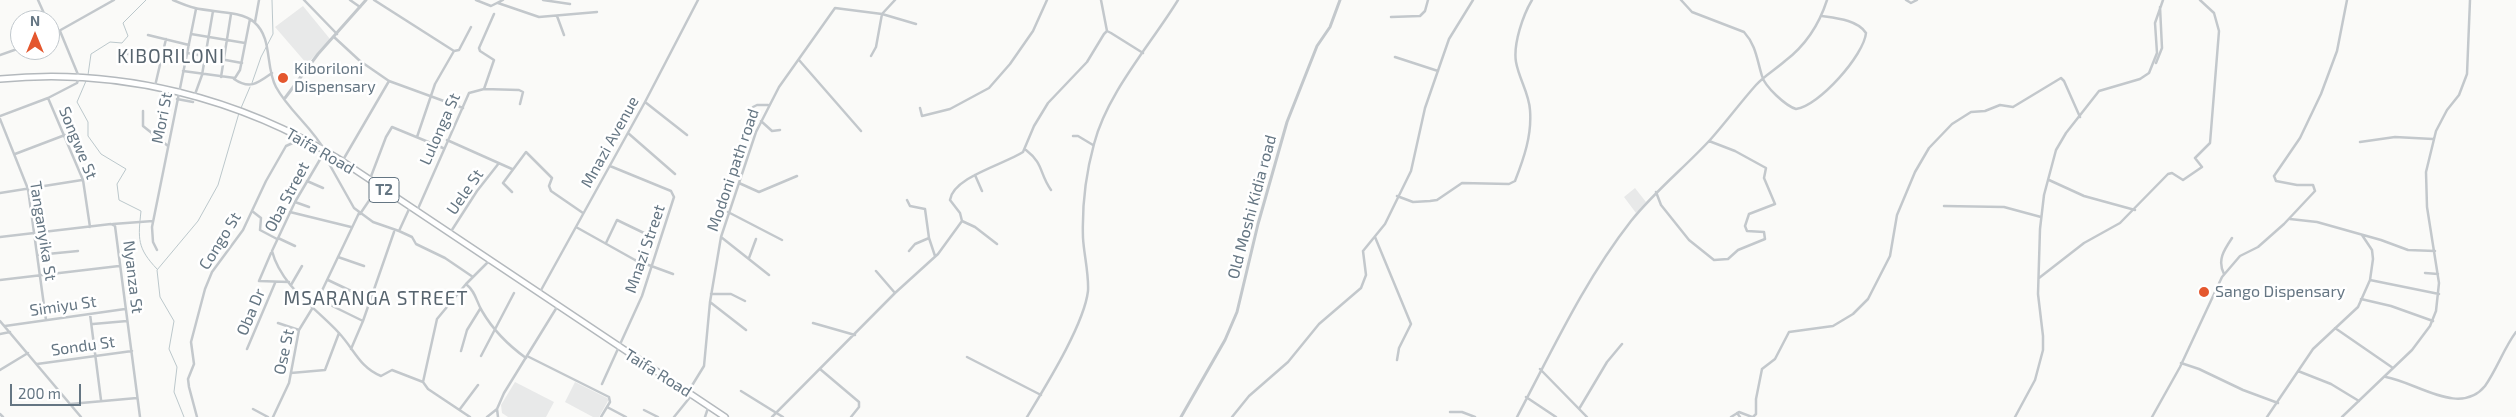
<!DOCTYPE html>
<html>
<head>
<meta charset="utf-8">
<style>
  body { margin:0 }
  #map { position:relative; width:2516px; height:417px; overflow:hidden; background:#fafaf8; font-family:"Exo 2",sans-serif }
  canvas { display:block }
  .north { position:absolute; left:10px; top:10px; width:50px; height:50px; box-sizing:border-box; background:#fff; border:1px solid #c1c8cd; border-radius:50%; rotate:0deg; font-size:14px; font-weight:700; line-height:20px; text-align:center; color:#657683 }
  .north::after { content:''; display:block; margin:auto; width:18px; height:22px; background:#e4572e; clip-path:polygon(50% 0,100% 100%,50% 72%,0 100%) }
  .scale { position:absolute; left:10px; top:384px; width:71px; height:22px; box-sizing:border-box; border:2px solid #657683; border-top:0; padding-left:6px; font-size:15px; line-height:18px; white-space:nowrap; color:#657683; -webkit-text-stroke:4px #fff; paint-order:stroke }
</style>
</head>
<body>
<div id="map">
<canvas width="2516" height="417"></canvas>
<div class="north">N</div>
<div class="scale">200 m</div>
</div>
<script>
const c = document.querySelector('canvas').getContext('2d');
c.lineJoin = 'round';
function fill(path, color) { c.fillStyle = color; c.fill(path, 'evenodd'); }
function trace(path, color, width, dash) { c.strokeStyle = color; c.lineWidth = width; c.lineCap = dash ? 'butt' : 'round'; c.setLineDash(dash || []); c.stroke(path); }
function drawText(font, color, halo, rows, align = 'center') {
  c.font = font + ' "Exo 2",sans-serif'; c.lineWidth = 5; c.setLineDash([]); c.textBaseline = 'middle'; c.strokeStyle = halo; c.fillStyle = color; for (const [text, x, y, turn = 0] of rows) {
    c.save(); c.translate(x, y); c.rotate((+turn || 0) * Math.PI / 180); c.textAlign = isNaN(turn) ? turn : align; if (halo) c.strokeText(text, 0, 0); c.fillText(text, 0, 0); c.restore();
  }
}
const built = new Path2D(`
  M 303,6 L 330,39 L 307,64 L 275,27 Z
  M 1635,188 L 1646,202 L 1636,213 L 1624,197 Z
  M 515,382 L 554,402 L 546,417 L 508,417 L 502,413 L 501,405 Z
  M 575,382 L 609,399 L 599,417 L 593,417 L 565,402 Z`);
const stream = new Path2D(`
  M 88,75 L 91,54 L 110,42 L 122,43 L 128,36 L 123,23 L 146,0
  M 86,81 L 77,102 L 88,122 L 88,136 L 101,154 L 126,169 L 117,184 L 119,200 L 141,211 C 138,239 137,248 157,269
  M 252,83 L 261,57 L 273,34 L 272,0
  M 241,108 L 250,87
  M 184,417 L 174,392 L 177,367 L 169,349 L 174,321 L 160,297 L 157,270 L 198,221 L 218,185 L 239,113`);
const minor = new Path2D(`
  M 38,0 L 47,20
  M 173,0 C 180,3 187,6 195,8 C 210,12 242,11 254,22 C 273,38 265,67 276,87 C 289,111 312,127 325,151 L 295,202 L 272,251 C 281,286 316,308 339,333 C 354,349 360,368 381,376 L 392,370 L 423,382 L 428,389 L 470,417
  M 304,0 L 337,34
  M 350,0 L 360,7
  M 374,0 L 454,51 L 459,50 L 471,27
  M 476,0 L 491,6 L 503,0
  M 543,0 L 570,4
  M 1101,0 L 1107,31
  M 1681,0 L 1692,12 L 1744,32 C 1756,45 1757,60 1762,76 C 1765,87 1786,106 1796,109 C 1819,106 1864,55 1866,33 C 1858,20 1836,18 1822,16
  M 1906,0 L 1911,3 L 1917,0
  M 498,3 L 539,17 L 597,12
  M 557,16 L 564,35
  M 1391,17 L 1420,16 L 1425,11 L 1428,0
  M 255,22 L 259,0
  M 50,26 L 54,34
  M 191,34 L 245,43
  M 148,35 L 189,45
  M 50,36 L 114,0
  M 334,37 L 360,61 L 389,81 L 463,108
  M 187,53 L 242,63
  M 128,54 L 159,62
  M 0,55 L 20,48
  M 871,56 L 876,47 L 882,14 L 916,24
  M 1395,57 L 1438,71
  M 799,60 L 861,131
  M 2156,63 L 2162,48 L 2160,7
  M 183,71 L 235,78 L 240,70 L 250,19
  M 221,77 L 231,14
  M 234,79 C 250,90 258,83 272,73
  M 155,86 L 166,39
  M 484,89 L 494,60 L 480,51 L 479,48 L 494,14
  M 194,97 L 202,75 L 213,11
  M 48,98 L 83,180 L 90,227
  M 177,99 L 193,102
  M 645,102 L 687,135
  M 753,107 L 757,105 L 768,105
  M 920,108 L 922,116 L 950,109 L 989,88 L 1010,64 L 1033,31 L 1047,0
  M 143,111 L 143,126 L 168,146
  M 0,116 L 48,98 L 77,83 L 79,77 L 60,31
  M 0,119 L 28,189 L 46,320
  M 761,121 L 772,131 L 780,130
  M 628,133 L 675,174
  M 1073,136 L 1078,136 L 1093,145
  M 417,137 L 435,84 L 454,51
  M 447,140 L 512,169
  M 2360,142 L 2395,137 L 2433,139
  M 1026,150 C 1044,164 1039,173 1051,190
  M 323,153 L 354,208 L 373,222 L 399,231 L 410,207
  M 15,154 L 65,135
  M 343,160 L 389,81
  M 975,175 L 982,191
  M 370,179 L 386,137 L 392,127 L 443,148
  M 2049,180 L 2084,196 L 2135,210
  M 307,181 L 323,188
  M 739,183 L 759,192 L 797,176
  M 512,192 L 503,183 L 526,152 L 552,178 L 549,186 L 551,191 L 583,213
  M 1656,192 L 1661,205 L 1689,240 L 1714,260 L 1728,259 L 1738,250 L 1765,239 L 1764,232 L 1747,231 L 1745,226 L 1749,214 L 1775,204 L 1764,178 L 1766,168 L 1735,151 L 1709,141
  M 0,193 L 82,180
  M 1397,196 L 1413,202 L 1430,201 L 1437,200 L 1462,183 L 1509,184 L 1515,181 C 1524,158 1532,135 1530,110 C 1529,93 1519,79 1516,62 C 1513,44 1523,15 1532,0
  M 907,200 L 910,206 L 925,209 L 929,238 L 935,256
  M 295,202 L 309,207
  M 1944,206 L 2004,207 L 2041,217
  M 252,211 L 261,218 L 260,230 L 277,239
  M 417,211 L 469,93 L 484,89 L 519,90 L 523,92 L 520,104
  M 290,212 L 351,227
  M 728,212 L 782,240
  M 360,214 L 379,186
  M 2290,219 L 2317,222 L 2381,240 L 2408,250 L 2435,251
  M 962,221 L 975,227 L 997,244
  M 113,224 L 153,221
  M 576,227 L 635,260 L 673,274
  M 399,231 L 412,237 L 416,244 L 445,258 L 473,277
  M 450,233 L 477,191 L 499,163
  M 0,237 L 111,224 L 115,226 L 140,417
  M 721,237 L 769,275
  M 1375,237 L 1411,324 L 1399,348 L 1397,360
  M 278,238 L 295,246
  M 606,243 L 617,220 L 644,233
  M 157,250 L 153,242 L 152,227 L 196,9
  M 909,251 L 915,244 L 929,238
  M 271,253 L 259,281 L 289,282
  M 37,255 L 78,251
  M 338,257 L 364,266
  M 749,258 L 756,239
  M 876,271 L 895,293
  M 2425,273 L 2438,274
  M 2224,274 C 2217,260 2224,250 2232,238
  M 2039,278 L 2084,243 L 2120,223 L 2168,174 L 2172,173 L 2183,180 L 2202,167 L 2195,158 L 2210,143 L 2219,31 L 2214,13 L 2200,0
  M 0,280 L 119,266
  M 328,280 L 370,300
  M 2370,280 L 2439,294
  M 466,284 C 476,292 476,301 482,311 C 493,330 508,345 526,358
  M 291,285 L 302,266
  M 540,292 L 645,102 L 698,0
  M 711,294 L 731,294 L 745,301
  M 318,299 L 363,321
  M 2361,299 L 2391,306 L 2433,321
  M 710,302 L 746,330
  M 90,314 L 101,400
  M 0,321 L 81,417
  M 278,323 L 299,330
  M 813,323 L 855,335
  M 93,324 L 127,321
  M 5,326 L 125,309
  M 2335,328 L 2393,368
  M 0,334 L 10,332
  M 247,349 L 275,283
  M 351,349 L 363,321 L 394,232
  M 461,351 L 467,330 L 480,309
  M 481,356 L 514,293
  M 527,356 L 609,397 L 610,402 L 601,417
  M 967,357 L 1041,395
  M 2181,363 L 2199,369 L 2243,390 L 2278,403
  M 37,364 L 132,351
  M 820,369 L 859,402 L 859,407 L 851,417
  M 1540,369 L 1587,417
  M 0,370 L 28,353
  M 2298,371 L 2331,384 L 2359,401
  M 291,373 L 325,370 L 339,333
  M 2386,377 C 2416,382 2460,417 2485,386 C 2497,369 2504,348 2516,332
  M 423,382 L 437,319 L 466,284 L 489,261
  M 602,384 L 642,296 L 674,197 L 671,191 L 610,166
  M 741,391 L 783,417
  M 688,392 L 704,366 L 710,302 L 721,237 L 756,132 L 779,87 L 835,8 L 882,14 L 895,0
  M 1526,397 L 1556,417
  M 70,404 L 137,398
  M 607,407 L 626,417
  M 253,409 L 268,417
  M 460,409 L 478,385
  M 1579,409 L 1607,362 L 1622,344
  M 644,410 L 658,417
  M 1450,412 L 1462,412 L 1475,417
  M 1737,413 L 1740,417
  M 0,414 L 3,417
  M 197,417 L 189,387 L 188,379 L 194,364 L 191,342 L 205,289 L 212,272 L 243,230 L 266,181 L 286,146 L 295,142 L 311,145
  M 273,417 L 289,383 L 299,330 L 318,299 L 359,213
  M 487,417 L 497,409
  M 498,417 L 497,409 L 504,393 L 557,307
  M 674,417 L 691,396
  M 705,417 L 708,408
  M 772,417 L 895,293 L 938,254 L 962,221 L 960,213 L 950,200 C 953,177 1005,164 1023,152 L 1034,126 L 1048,103 L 1087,62 L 1104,34 L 1107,31 L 1111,33 L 1143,53
  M 1027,417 C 1045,387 1084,325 1088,291 C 1089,274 1084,255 1083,238 C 1082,208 1086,173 1094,144 C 1107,93 1151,44 1178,0
  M 1232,417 L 1249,396 L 1288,362 L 1319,324 L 1361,288 L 1366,275 L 1363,251 L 1385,224 L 1411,171 L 1425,108 L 1449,39 L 1473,0
  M 1517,417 C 1552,351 1584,281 1631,221 C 1655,191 1684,168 1710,140 C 1726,122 1740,103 1756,85 C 1764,76 1776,69 1785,61 C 1806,45 1819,25 1827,0
  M 1731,417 L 1739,412 L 1752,417
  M 1753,417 L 1756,414 L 1756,399 L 1762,369 L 1775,359 L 1789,332 L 1833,326 L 1853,314 L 1868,299 L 1890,256 L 1897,215 L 1915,172 L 1929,148 L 1952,124 L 1971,112 L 1985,111 L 2000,105 L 2013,107 L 2061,78 L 2064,81 L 2080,117
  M 2015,417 L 2035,380 L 2043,350 L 2043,336 L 2038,294 L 2040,229 L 2044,195 L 2056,150 L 2066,133 L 2099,91 L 2140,79 L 2149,73 L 2157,53 L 2155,23 L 2163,0
  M 2152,417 L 2180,367 L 2222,277 L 2240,256 L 2258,247 L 2284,224 L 2315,191 L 2313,185 L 2297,185 L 2276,181 L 2274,176 L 2300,138 L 2321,94 L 2337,51 L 2347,0
  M 2267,417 L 2313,349 L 2358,307 L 2370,280 L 2373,259 L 2372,250 L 2362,235
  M 2342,417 L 2412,350 L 2430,326 L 2436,311 L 2439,283 L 2427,207 L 2426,172 L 2436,131 L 2447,110 L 2459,95 L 2467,74 L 2470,0`);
const tertiary = new Path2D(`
  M 285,98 L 318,54 L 366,0
  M 1181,417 L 1225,340 L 1237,312 L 1258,224 L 1287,122 L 1317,46 L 1330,27 L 1340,0`);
const trunk = new Path2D(`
  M 0,79 C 119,67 241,98 342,161 L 725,417`);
const markers = [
  [283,78,6,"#e4572e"],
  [2204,292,6,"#e4572e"]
];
const shields = [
  [384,190,30]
];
const shieldNames = [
  ["T2",384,190]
];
const poiNames = [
  ["Kiboriloni",294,69],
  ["Dispensary",294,87],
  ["Sango Dispensary",2215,292]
];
const streetNames = [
  ["Mori St",162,118,-79],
  ["Lulonga St",440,129,-66],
  ["Mnazi Avenue",610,142,-61],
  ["Songwe St",78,143,68],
  ["Taifa Road",320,151,30],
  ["Modoni path road",733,170,-71],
  ["Uele St",465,192,-55],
  ["Oba Street",287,197,-62],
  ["Old Moshi Kidia road",1252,207,-75],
  ["Tanganyika St",43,231,81],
  ["Congo St",220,241,-58],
  ["Mnazi Street",645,249,-71],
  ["Nyanza St",133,277,83],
  ["Simiyu St",63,306,-8],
  ["Oba Dr",251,312,-67],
  ["Sondu St",83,346,-8],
  ["Ose St",284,352,-78],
  ["Taifa Road",658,373,32]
];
const quarterNames = [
  ["KIBORILONI",171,57],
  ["MSARANGA STREET",376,299]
];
fill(built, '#e8e9e9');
trace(stream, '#bbc7cb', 1);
trace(trunk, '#b4b9bd', 8);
trace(minor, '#c3c8cc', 2.5);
trace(tertiary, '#c3c8cc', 3);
trace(trunk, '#fff', 5);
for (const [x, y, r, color] of markers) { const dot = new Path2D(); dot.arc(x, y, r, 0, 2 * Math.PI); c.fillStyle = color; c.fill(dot); trace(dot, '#fff', 2); }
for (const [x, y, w] of shields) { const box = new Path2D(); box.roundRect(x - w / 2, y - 12.5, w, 25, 4); c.fillStyle = '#fff'; c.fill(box); trace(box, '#657683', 1); }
drawText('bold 15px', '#657683', null, shieldNames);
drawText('16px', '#657683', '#fff', poiNames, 'left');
drawText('16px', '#657683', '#fff', streetNames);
c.letterSpacing = '1px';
drawText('19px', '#57646e', '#fff', quarterNames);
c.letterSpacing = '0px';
</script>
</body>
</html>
